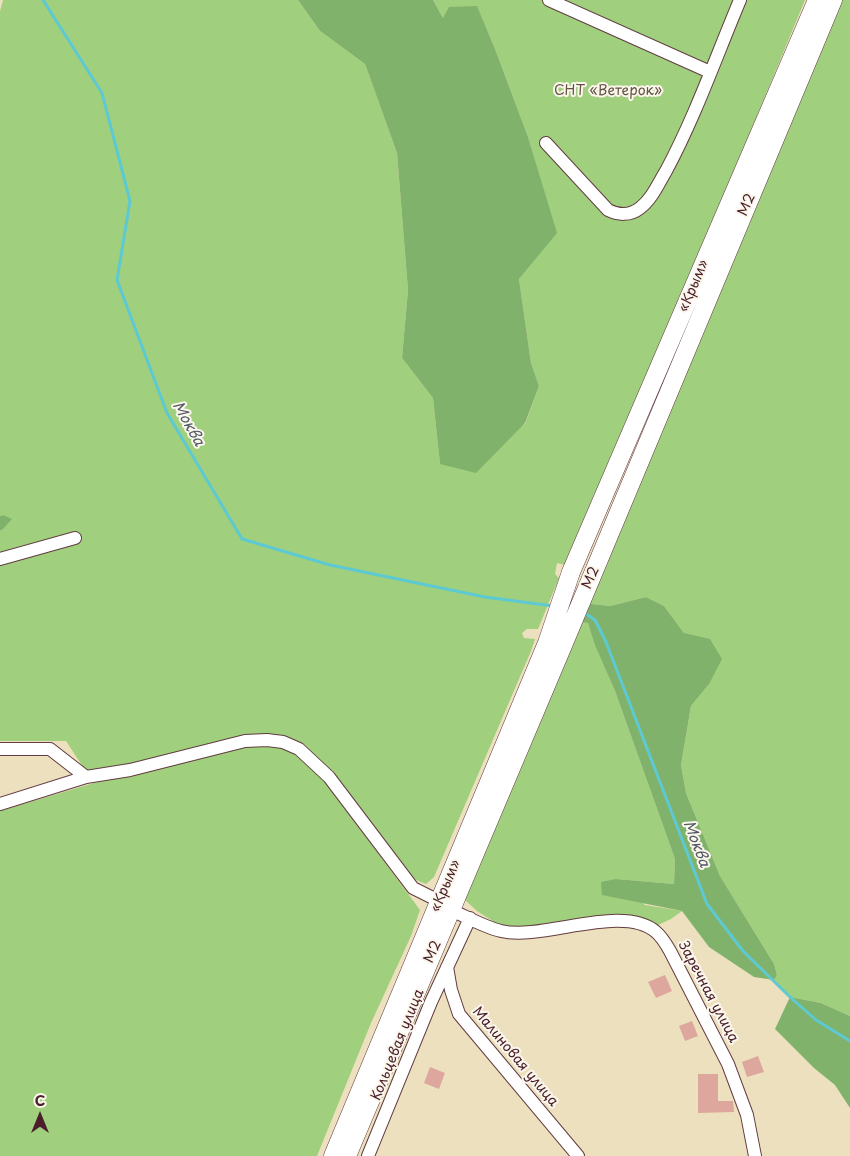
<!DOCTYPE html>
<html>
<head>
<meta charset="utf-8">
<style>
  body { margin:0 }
  #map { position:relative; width:850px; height:1156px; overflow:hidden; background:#ede0be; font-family:"Playpen Sans",sans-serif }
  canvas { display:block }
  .north { position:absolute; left:15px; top:1091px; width:50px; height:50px; -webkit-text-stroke:4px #fbf7ec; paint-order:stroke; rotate:0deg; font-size:14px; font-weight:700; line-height:20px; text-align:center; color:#4a1f2b }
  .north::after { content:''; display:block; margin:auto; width:18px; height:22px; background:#4a1f2b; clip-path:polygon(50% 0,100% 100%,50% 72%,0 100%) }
</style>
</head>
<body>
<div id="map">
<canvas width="850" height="1156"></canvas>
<div class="north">С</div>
</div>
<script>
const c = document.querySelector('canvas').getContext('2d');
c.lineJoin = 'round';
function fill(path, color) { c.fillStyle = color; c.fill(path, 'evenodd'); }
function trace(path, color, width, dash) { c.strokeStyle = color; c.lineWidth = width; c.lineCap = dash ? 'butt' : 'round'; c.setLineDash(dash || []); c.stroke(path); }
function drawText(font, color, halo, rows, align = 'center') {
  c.font = font + ' "Playpen Sans",sans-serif'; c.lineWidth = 4; c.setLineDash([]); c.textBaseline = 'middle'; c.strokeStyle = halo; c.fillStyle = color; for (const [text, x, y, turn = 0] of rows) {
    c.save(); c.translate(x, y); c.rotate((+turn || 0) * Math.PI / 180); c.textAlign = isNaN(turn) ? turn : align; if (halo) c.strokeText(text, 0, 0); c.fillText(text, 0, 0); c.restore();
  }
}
const green = new Path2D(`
  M 3,0 L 298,0 L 320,31 L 365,64 L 397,153 L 408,290 L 402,358 L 433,398 L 440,464 L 525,424 L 539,386 L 531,363 L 519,279 L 556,233 L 528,137 L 495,49 L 477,7 L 443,18 L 433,0 L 805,0 L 694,268 L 565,565 L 557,563 L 555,574 L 559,578 L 538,629 L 527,629 L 522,633 L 524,638 L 535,639 L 531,651 L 434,877 L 426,884 L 411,878 L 287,738 L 104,770 L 85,770 L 66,741 L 0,741 L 0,531 L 3,529 L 3,515 L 0,516 L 0,11 Z
  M 831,0 L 850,0 L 850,1016 L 821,1003 L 790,997 L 774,980 L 777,975 L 774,964 L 720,876 L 686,793 L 681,765 L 691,706 L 709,684 L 684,633 L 664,606 L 646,597 L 610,606 L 583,603 Z
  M 575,621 L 588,623 L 596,645 L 615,691 L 675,859 L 674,884 L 616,879 L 645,905 L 682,911 L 671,919 L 658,925 L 638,922 L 562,926 L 502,927 L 477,911 L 465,900 Z
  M 246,745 L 276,745 L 295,753 L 327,784 L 420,910 L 411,936 L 371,1023 L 317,1156 L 0,1156 L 0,811 L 94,783 Z`);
const forest = new Path2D(`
  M 298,0 L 433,0 L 443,18 L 449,7 L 477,6 L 495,49 L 528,137 L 557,233 L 519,279 L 531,363 L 539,386 L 525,423 L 476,473 L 440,464 L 433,398 L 402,358 L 408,290 L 397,153 L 365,64 L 320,31 Z
  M 3,515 L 12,519 L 3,529 L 0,531 L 0,516 Z
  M 646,597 L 664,606 L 684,633 L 710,639 L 722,659 L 709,684 L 691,706 L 681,765 L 686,793 L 720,876 L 774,964 L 777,975 L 774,980 L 754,977 L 709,947 L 682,911 L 602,895 L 601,882 L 616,879 L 674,884 L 675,859 L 615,691 L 595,645 L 588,623 L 575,621 L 583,603 L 610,606 Z
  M 790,997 L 821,1003 L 850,1016 L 850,1108 L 835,1085 L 814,1068 L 775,1029 Z`);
const stream = new Path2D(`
  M 43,0 L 102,93 L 130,201 L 117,280 L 167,413 L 242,539 L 330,565 L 485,597 L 553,606
  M 583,612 L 595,620 L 606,642 L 707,904 L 743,951 L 790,997 L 816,1020 L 850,1041`);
const building = new Path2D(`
  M 665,975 L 672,991 L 656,998 L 648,982 Z
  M 692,1021 L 698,1036 L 685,1041 L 679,1026 Z
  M 758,1056 L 764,1072 L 747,1077 L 742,1062 Z
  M 430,1067 L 445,1073 L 439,1089 L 424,1083 Z
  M 698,1074 L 718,1074 L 718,1101 L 733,1101 L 734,1112 L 698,1113 Z`);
const minor = new Path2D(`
  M 549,0 L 710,72
  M 546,143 L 608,210 C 618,215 630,216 640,208 C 652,199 658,184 666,171 C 695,117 716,57 740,0
  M 0,559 L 75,538
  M 0,749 L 50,749 L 86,777
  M 0,804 L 86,777 L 130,770 L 245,741 L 267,740 L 283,742 L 299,749 L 329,777 L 413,888 L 439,901
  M 451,910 C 467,917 484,927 501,931 C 543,941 622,903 656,932 C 662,937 666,944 670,951 L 728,1064 L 747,1115 L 755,1156
  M 447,967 L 451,990 L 459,1014 L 578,1156
  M 368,1156 L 431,1002 L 470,918`);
const highway = new Path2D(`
  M 333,1156 L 547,643 L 571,572 L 817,0
  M 347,1156 L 564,643 L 833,0`);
const parkNames = [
  ["СНТ «Ветерок»",608,91]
];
const streetNames = [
  ["М2",747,205,-67],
  ["«Крым»",694,286,-67],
  ["М2",591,578,-67],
  ["«Крым»",446,886,-67],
  ["М2",433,952,-67],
  ["Заречная улица",708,992,62],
  ["Кольцевая улица",398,1045,-68],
  ["Малиновая улица",515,1057,50]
];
const waterNames = [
  ["Моква",188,424,61],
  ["Моква",696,844,69]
];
fill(green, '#a0cf7d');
fill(forest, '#80b26c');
trace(stream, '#5dc9d2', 3);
fill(building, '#dda79d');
trace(minor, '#623c41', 14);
trace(highway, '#623c41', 19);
trace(minor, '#fff', 12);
trace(highway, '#fff', 18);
drawText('14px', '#645444', '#fbf7ec', parkNames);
drawText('14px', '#4a1f2b', '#fbf7ec', streetNames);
drawText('italic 15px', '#515a65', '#fbf7ec', waterNames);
</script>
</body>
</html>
